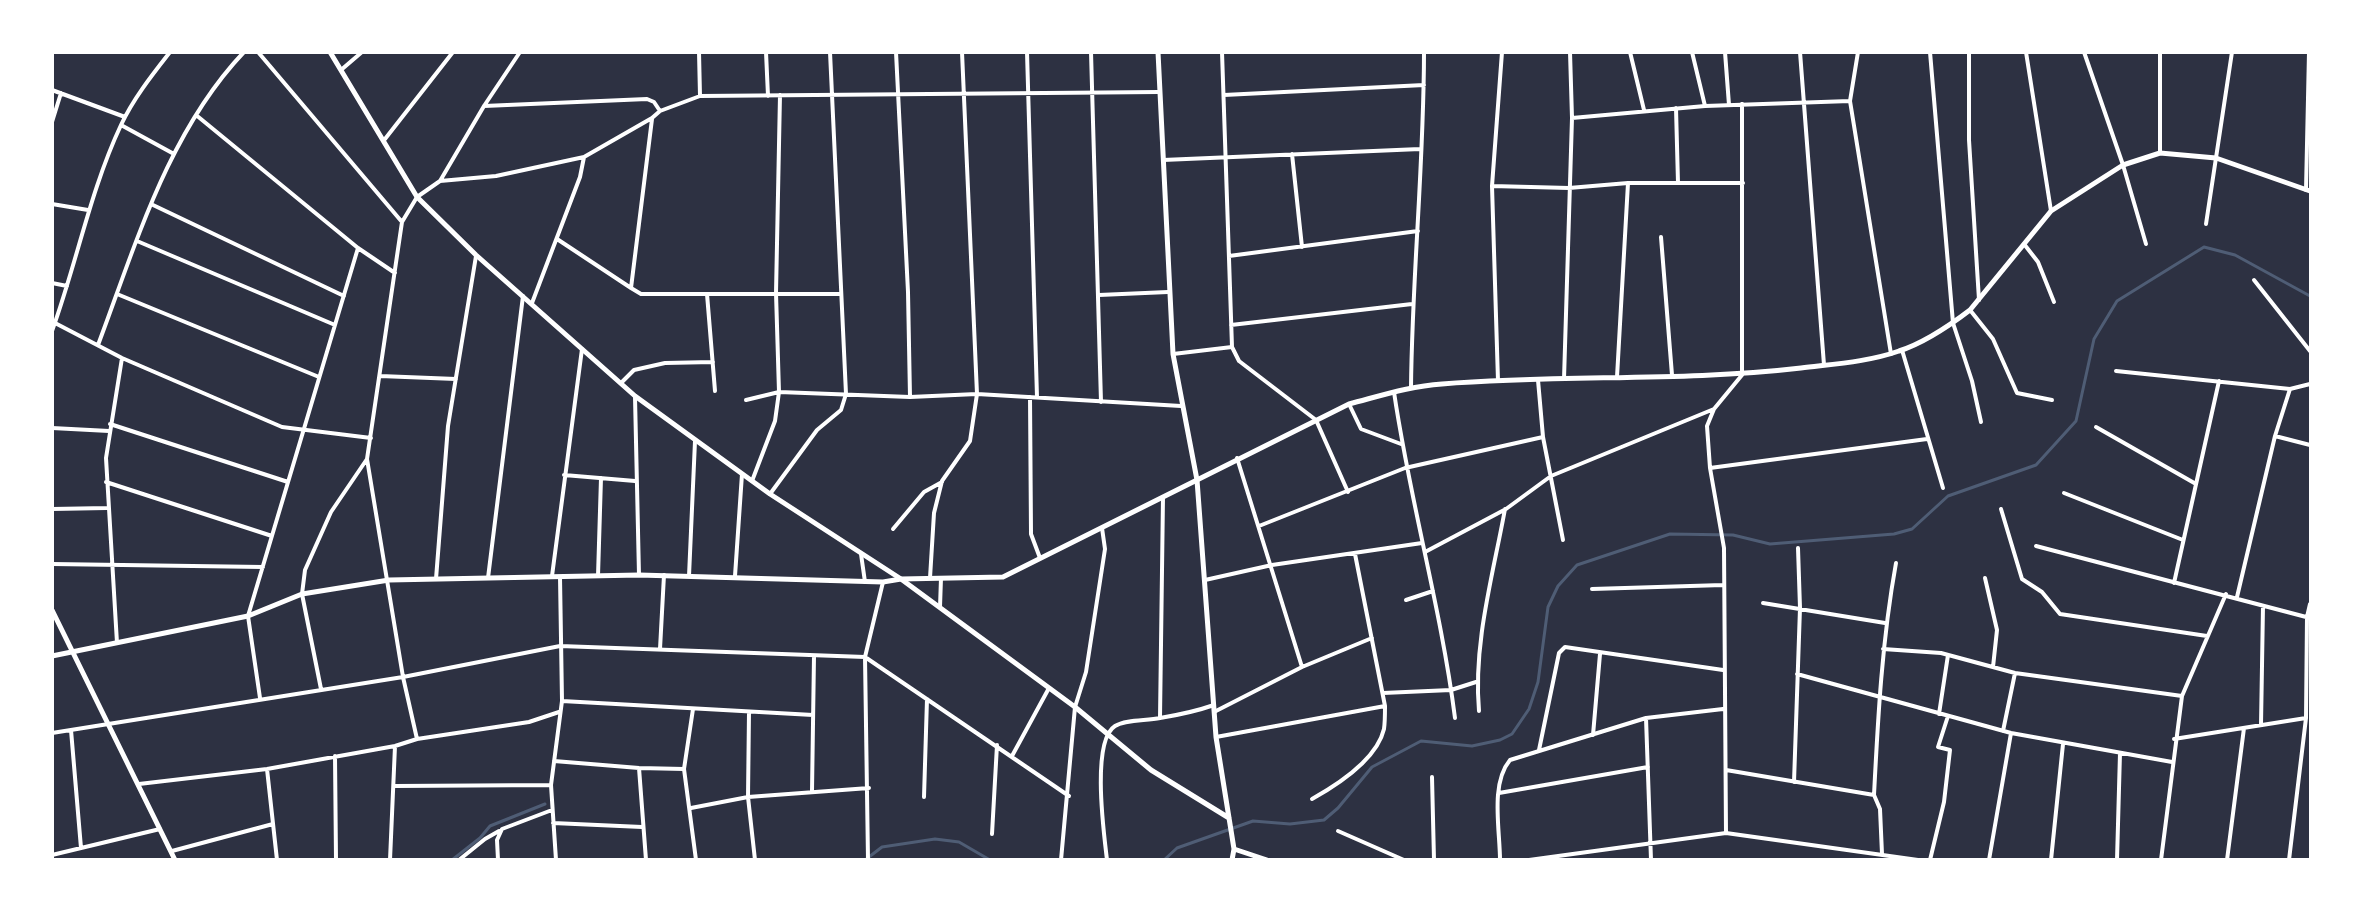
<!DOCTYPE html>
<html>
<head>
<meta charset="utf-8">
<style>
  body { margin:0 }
  #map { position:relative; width:2363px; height:912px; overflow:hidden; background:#2d3142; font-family:"PT Sans",sans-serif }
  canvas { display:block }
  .frame { position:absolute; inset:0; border:54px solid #fff; pointer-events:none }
</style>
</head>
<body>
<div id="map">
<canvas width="2363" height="912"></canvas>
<div class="frame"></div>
</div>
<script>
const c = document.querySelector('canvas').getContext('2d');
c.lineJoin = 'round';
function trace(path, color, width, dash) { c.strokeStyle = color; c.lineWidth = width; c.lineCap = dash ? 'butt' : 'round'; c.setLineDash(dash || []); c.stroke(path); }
const stream = new Path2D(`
  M 452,860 L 480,838 L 490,826 L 545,804
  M 865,860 L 882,847 L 935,839 L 959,842 L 990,860
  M 1164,860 L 1177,848 L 1253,821 L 1290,824 L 1324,820 L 1338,808 L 1372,767 L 1421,741 L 1472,746 L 1500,740 L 1512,734 L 1529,709 L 1538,682 L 1548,607 L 1558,586 L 1577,565 L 1670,534 L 1733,535 L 1770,544 L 1894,534 L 1912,529 L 1948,496 L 2036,465 L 2076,421 L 2094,339 L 2117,301 L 2204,247 L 2235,255 L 2310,296`);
const minor = new Path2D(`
  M 258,52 L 402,222
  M 699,52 L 700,96
  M 766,52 L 768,96
  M 896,52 L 908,292 L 910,397
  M 1027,52 L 1037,397
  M 1091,52 L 1101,402
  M 1222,52 L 1232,347 L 1239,361 L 1316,420 L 1348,492
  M 1630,52 L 1644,110
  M 1692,52 L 1705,106
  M 1725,52 L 1729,105
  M 1800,52 L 1824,365
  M 1858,52 L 1850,101 L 1891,354
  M 1930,52 L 1953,323 L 1972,381 L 1981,422
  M 1969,52 L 1969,140 L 1979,300
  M 2026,52 L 2051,211
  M 2084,52 L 2123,165 L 2146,244
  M 341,70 L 362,52
  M 52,90 L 125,117
  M 1224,95 L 1424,85
  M 484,106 L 647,99 L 654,102 L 660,111
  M 1676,108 L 1678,183
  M 196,115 L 358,248 L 395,273
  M 1572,118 L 1705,106 L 1850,101
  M 52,122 L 61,93
  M 121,125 L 174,154
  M 385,139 L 453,52
  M 2160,153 L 2160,52
  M 1292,154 L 1302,247
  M 1163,160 L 1420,149
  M 440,181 L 496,176 L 584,157 L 652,118 L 660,111 L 700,96 L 1159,92
  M 1492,186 L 1569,188 L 1628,183 L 1743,183
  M 2306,190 L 2309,52
  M 52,204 L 88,210
  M 153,205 L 344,296
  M 2206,224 L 2232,52
  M 1661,237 L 1672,375
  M 557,239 L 631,288 L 652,119
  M 137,241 L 335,325
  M 2024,244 L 2038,262 L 2054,302
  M 1229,256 L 1418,231
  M 2254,280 L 2310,351
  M 52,283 L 67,286
  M 631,288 L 641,294 L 841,294
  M 117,294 L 319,377
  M 707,294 L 715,391
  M 1099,295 L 1168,292
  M 532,303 L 580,177 L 584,157
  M 1970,310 L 1993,339 L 2017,393 L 2052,400
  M 55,323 L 122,358 L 282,427 L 371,438
  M 1231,325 L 1412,304
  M 52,331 C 77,262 90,191 121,125 C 133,99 152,75 170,52
  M 98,345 C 136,244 168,132 244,52
  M 1902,350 L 1943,488
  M 1173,354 L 1232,347
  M 2116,371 L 2290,389 L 2275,436 L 2237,597
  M 380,376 L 456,379
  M 1617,377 L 1628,183
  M 1564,379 L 1572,118 L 1570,52
  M 1538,380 L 1543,437 L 1563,540
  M 1498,381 L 1492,186 L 1502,52
  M 621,383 L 634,370 L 665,363 L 713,362
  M 1411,388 C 1412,276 1424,165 1424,52
  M 2290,389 L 2310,384
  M 1394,392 C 1410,502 1441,608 1455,718
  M 635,397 L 639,575
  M 1030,397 L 1031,534 L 1040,558
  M 746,400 L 779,392 L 910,397 L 977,394 L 1181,406
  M 1349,404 L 1361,429 L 1401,444
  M 110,424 L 288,482
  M 2096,427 L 2196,484
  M 52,428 L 109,431
  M 2275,436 L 2310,445
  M 1237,458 L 1302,667
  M 367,459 L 403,677 L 417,739
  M 1710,468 L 1927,439
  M 564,475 L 635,481
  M 752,481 L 775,421 L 779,392 L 776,293 L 780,95
  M 106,482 L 272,536
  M 2064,493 L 2183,540
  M 770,494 L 817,430 L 841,410 L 846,394 L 830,52
  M 52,509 L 107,508
  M 2001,509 L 2022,579 L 2042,592 L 2060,614 L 2207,636
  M 1259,526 L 1405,468 L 1543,437
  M 893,529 L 924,492 L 942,482
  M 2036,546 L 2310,618
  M 1425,552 L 1506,509 L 1551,476 L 1714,409
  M 861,554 L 865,582
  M 52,564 L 263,567
  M 552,576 L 582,349
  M 598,576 L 601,478
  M 689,576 L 695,441
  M 735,576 L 742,474
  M 488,578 L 523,296
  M 930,578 L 934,513 L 942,481 L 970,441 L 977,394 L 962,52
  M 1985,578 L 1997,630 L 1993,667
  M 436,579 L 448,426 L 476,256
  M 1205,580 L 1272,565 L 1422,543
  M 2174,583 L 2219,381
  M 1592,589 L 1723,585
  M 1406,600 L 1433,591
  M 1763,603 L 1885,623
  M 940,607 L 941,578
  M 117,643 L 106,458 L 122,358
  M 660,649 L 664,575
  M 1883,649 L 1941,653 L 2015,673 L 2182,696
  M 1797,674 L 2011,733 L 2172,762
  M 321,689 L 302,594 L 305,570 L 331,512 L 367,459 L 402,222 L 417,197 L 440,181 L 484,106 L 520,52
  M 1383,693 L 1451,690 L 1476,682
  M 260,698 L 248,616 L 358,248
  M 562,701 L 813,715
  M 693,709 L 684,769 L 696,860
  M 1479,711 C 1473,644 1493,575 1505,509
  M 749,712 L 748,797 L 755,860
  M 1214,712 L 1302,667 L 1372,638
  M 1939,714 L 1948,655
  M 1160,718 L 1163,497
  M 1646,718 L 1651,860
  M 2261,725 L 2263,606
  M 71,730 L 81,848
  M 2003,731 L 2015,673
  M 52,733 L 403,677 L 560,646 L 865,657 L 1069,796
  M 1593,735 L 1600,654
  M 1216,737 L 1385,706
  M 2174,739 L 2306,718
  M 1539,750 L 1559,653 L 1565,647 L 1723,670
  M 335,756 L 336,860
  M 1012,756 L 1049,688
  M 554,761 L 639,768 L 684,769
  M 639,768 L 646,860
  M 267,769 L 277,860
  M 1726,770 L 1874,795
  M 1432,777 L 1434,860
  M 1794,782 L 1800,608 L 1798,548
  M 139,784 L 267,769 L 395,746 L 417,739 L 529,722 L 559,712
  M 395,786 L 551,785
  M 812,791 L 814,656
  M 1499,793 L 1648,767
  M 924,797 L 927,699
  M 1312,799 C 1337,785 1377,759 1384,729 C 1385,722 1385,713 1385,706 L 1355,554
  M 691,808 L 748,797 L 869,788
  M 553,823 L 642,827
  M 1338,831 L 1404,860
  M 1726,833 L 1724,548 L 1710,468 L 1707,426 L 1714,409 L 1742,375 L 1742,104
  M 992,834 L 997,745
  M 172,851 L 273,824
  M 1882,854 L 1880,809 L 1874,795 C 1878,717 1882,640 1896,563
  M 52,855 L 160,829
  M 390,860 L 395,746
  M 459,860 L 485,839 L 499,831
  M 498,860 L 497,840 L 502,829 L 552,810
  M 556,860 L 551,785 L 562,701 L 560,577
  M 868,860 L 865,657 L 883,582
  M 1061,860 L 1075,707 L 1086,672 L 1105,549 L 1102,528
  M 1107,860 C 1104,834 1091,741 1115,726 C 1126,719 1147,721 1160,718 C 1178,715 1197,711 1214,705
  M 1500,860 C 1500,830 1490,784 1510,760 L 1646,718 L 1723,709
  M 1529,860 L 1726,833 L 1918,860
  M 1930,860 L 1944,802 L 1950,750 L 1938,747 L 1948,716
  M 1989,860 L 2011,733
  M 2051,860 L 2063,744
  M 2117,860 L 2120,753
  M 2161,860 L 2182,696 L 2226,594
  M 2227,860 L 2244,728
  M 2289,860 L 2306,718 L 2307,617 L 2310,604`);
const tertiary = new Path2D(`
  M 330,52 L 417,197 L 476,255 L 635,396 L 770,494 L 901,579 L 1075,707 L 1151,770 L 1229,818
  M 1158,52 L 1173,354 L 1197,480 L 1216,737 L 1234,849 L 1232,860
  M 1234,849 L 1267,860`);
const secondary = new Path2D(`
  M 52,610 L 175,860
  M 52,656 L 248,616 L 302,594 L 389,580 L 639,575 L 883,582 L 901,579 L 1003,577 L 1349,404 C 1380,396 1410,386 1442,384 C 1561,374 1682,382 1801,368 C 1833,364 1868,362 1899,351 C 1924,343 1949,326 1970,310 L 2051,211 L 2123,165 L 2160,153 L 2216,158 L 2310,191`);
trace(stream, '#4f5d75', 3);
trace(minor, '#fff', 4);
trace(tertiary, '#fff', 5);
trace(secondary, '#fff', 5);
</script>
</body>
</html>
